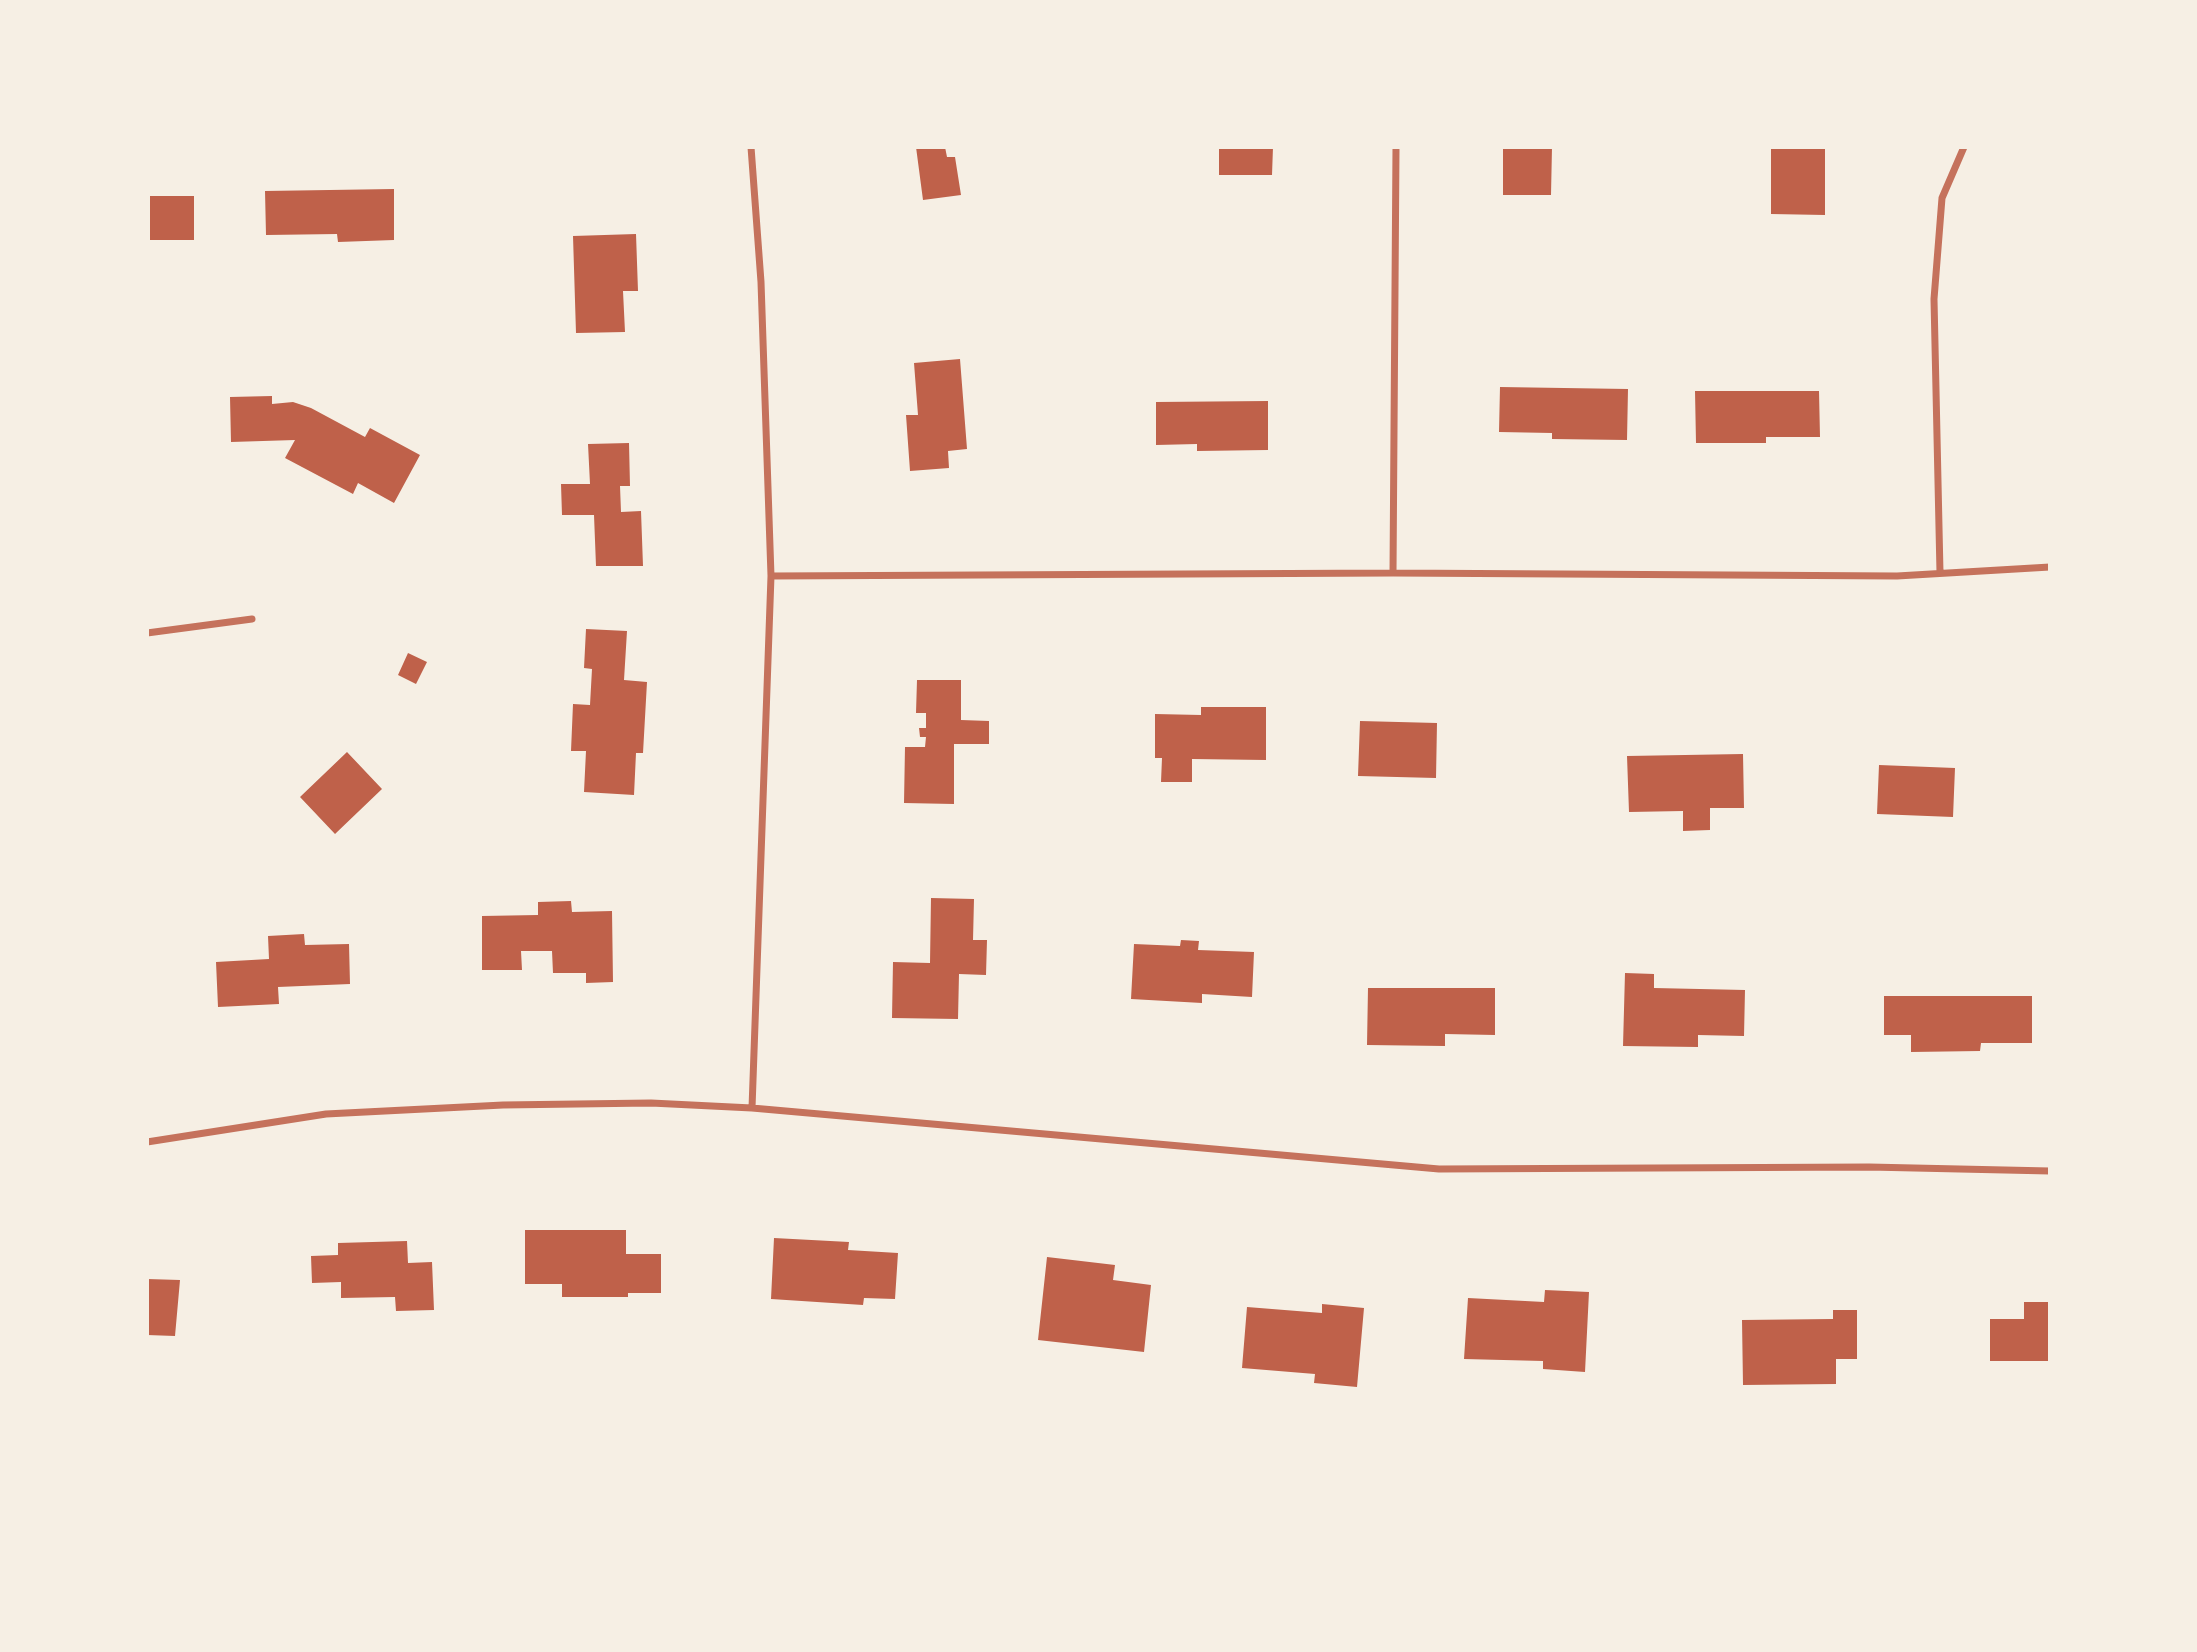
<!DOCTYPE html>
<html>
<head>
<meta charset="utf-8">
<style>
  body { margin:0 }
  #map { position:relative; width:2197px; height:1652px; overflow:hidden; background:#f6efe4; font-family:Signika,sans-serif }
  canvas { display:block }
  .frame { position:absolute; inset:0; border:149px solid #f6efe4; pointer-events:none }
</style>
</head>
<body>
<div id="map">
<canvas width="2197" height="1652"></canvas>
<div class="frame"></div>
</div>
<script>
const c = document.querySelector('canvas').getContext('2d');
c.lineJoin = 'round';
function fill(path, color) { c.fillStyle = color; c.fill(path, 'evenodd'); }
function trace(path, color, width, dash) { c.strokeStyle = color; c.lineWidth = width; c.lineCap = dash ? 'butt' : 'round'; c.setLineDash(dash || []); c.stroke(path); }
const building = new Path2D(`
  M 916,147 L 945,147 L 947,157 L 955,157 L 961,195 L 923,200 Z
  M 1219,147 L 1273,147 L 1272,175 L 1219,175 Z
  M 1503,147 L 1552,147 L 1551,195 L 1503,195 Z
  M 1771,147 L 1825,147 L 1825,215 L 1771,214 Z
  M 394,189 L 394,240 L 338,242 L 337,234 L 266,235 L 265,191 Z
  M 150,196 L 194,196 L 194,240 L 150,240 Z
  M 636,234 L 638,291 L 623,291 L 625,332 L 576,333 L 573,236 Z
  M 960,359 L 967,449 L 948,451 L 949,468 L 910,471 L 906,415 L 918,415 L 914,363 Z
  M 1500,387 L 1628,389 L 1627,440 L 1552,439 L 1552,433 L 1499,432 Z
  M 1695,391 L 1819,391 L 1820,437 L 1766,437 L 1766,443 L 1696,443 Z
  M 272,396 L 272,404 L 293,402 L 311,408 L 365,437 L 370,428 L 420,455 L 394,503 L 358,483 L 353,494 L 285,458 L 295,440 L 231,442 L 230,397 Z
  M 1268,401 L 1268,450 L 1197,451 L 1197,444 L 1156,445 L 1156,402 Z
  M 629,443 L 630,486 L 620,486 L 621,512 L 641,511 L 643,566 L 596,566 L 594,515 L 562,515 L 561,484 L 590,484 L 588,444 Z
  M 586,629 L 627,631 L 624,680 L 647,682 L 643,753 L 636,753 L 634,795 L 584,792 L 586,751 L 571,751 L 573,704 L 590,705 L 592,669 L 584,668 Z
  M 408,653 L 427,662 L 416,684 L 398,675 Z
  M 917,680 L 961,680 L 961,720 L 989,721 L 989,744 L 954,744 L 954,804 L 904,803 L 905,747 L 925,747 L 926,737 L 920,737 L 919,728 L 926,728 L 926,713 L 916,713 Z
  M 1201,707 L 1266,707 L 1266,760 L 1192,759 L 1192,782 L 1161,782 L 1162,758 L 1155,758 L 1155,714 L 1201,715 Z
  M 1360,721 L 1437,723 L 1436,778 L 1358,776 Z
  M 347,752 L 382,789 L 335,834 L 300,797 Z
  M 1743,754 L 1744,808 L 1710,808 L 1710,830 L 1683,831 L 1683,811 L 1629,812 L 1627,756 Z
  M 1879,765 L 1955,768 L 1953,817 L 1877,814 Z
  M 931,898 L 974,899 L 973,940 L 987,940 L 986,975 L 959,974 L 958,1019 L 892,1018 L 893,962 L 930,963 Z
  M 571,901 L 572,912 L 612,911 L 613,982 L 586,983 L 586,973 L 553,973 L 552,951 L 521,951 L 522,970 L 482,970 L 482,916 L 538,915 L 538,902 Z
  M 304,934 L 305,945 L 349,944 L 350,984 L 278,987 L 279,1004 L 218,1007 L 216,962 L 269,959 L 268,936 Z
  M 1181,940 L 1199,941 L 1198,950 L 1254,952 L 1252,997 L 1202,994 L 1202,1003 L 1131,999 L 1134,944 L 1180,946 Z
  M 1625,973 L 1654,974 L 1654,988 L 1745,990 L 1744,1036 L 1698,1035 L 1698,1047 L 1623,1046 Z
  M 1368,988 L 1495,988 L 1495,1035 L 1445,1034 L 1445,1046 L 1367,1045 Z
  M 1884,996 L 2032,996 L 2032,1043 L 1981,1043 L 1980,1051 L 1911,1052 L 1911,1035 L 1884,1035 Z
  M 525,1230 L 626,1230 L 626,1254 L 661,1254 L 661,1293 L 628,1293 L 628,1297 L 562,1297 L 562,1284 L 525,1284 Z
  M 774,1238 L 849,1242 L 848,1250 L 898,1253 L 895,1299 L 864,1298 L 863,1305 L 771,1299 Z
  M 407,1241 L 408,1263 L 432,1262 L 434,1310 L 396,1311 L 395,1297 L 341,1298 L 341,1282 L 312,1283 L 311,1256 L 338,1255 L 338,1243 Z
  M 1047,1257 L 1115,1265 L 1113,1280 L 1151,1285 L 1144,1352 L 1038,1340 Z
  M 147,1279 L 180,1280 L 175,1336 L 147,1335 Z
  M 1545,1290 L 1589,1292 L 1585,1372 L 1543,1369 L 1543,1361 L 1464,1359 L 1468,1298 L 1544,1302 Z
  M 2024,1302 L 2050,1302 L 2050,1361 L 1990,1361 L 1990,1319 L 2024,1319 Z
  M 1322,1304 L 1364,1308 L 1357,1387 L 1314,1383 L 1315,1374 L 1242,1368 L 1247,1307 L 1322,1313 Z
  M 1833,1310 L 1857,1310 L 1857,1359 L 1836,1359 L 1836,1384 L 1743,1385 L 1742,1320 L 1833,1319 Z`);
const minor = new Path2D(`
  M 751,147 L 761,282 L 771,576 L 752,1108
  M 1393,573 L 1396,147
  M 1940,573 L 1934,299 L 1942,198 L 1964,147
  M 771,576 L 1393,573 L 1897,576 L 2050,567
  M 147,633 L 252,619
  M 147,1142 L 326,1114 L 503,1105 L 651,1103 L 752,1108 L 1439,1169 L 1869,1167 L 2050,1171`);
fill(building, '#bf614a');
trace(minor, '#c5725c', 7);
</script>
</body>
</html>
